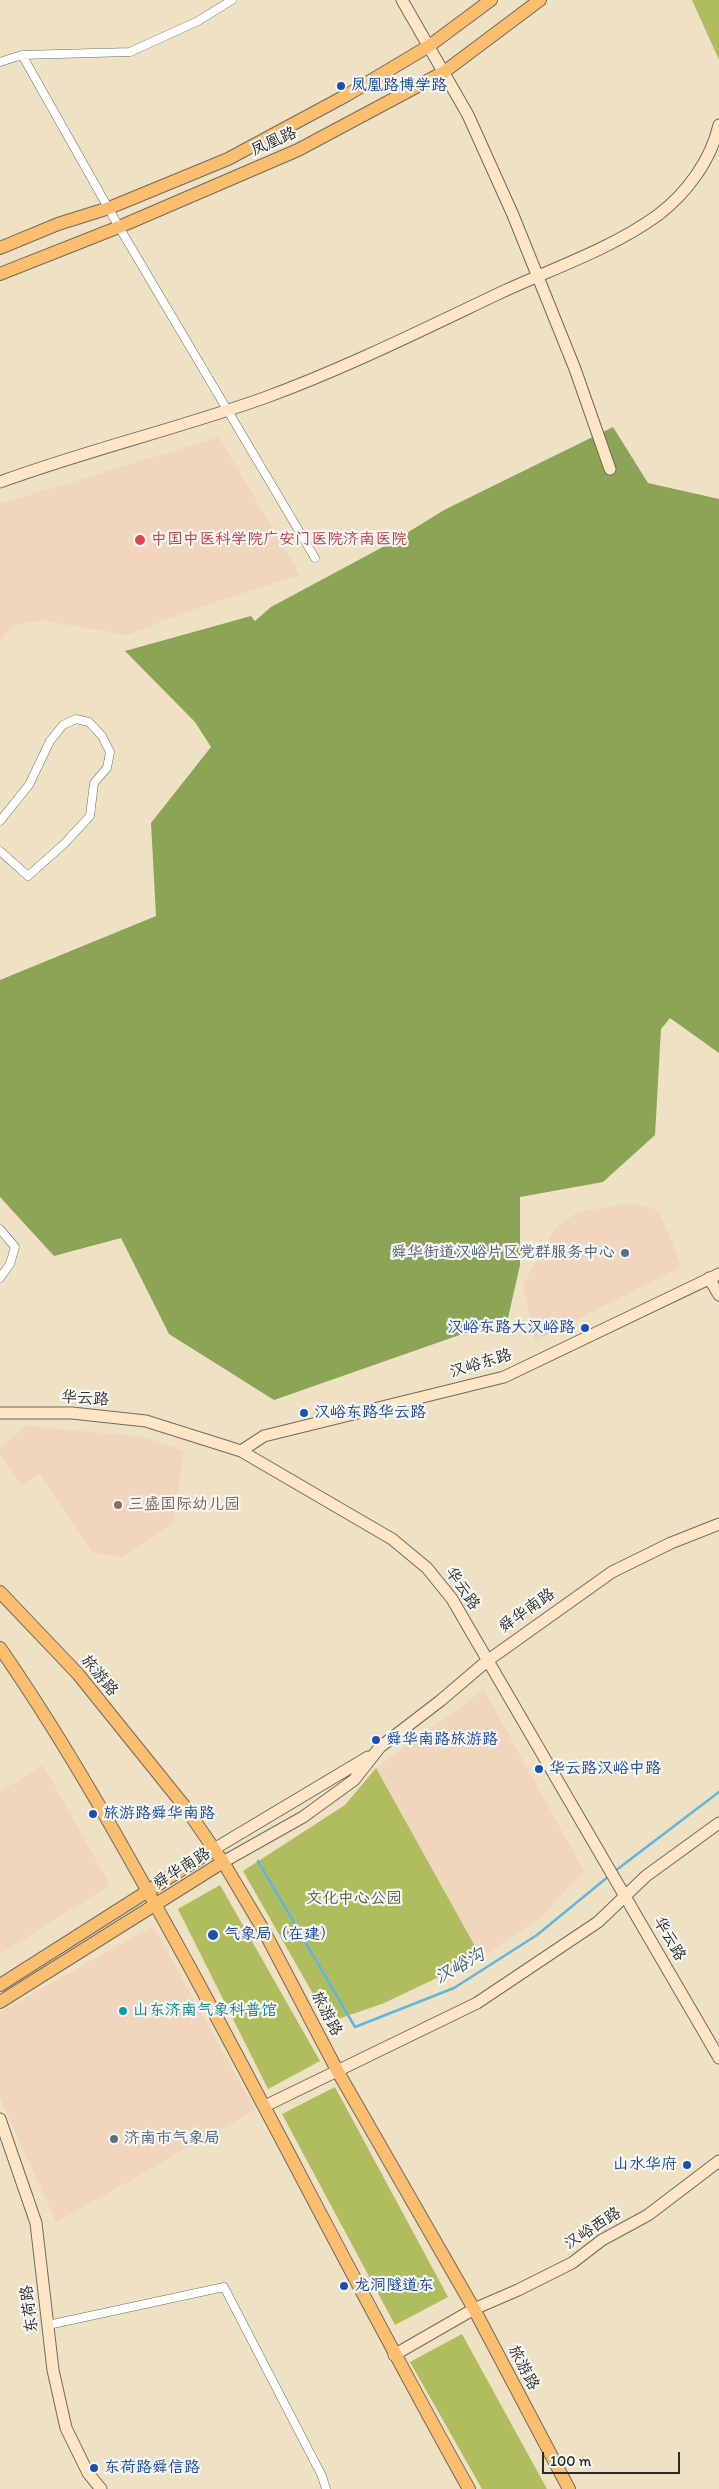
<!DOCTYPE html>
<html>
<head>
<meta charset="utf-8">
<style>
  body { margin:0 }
  #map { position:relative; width:719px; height:2489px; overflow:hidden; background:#efe1c3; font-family:Itim,sans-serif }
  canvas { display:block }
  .scale { position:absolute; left:542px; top:2452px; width:138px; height:22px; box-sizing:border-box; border:2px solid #2b2b2b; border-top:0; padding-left:6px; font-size:15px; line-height:18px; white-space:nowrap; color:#2b2b2b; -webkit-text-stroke:4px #f6f6f2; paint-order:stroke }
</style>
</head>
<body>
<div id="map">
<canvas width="719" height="2489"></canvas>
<div class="scale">100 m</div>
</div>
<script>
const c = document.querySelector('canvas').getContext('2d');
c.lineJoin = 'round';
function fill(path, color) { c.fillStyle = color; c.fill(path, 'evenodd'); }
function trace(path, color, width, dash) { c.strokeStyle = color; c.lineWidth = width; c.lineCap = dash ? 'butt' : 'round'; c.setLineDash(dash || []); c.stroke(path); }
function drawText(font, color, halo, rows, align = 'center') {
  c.font = font + ' Itim,"LXGW WenKai TC",sans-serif'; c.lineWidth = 4.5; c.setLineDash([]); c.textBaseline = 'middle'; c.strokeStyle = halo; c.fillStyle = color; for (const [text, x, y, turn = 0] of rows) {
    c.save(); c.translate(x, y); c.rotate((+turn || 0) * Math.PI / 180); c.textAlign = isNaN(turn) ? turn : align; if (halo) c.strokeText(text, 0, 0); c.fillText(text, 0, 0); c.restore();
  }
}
const built = new Path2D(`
  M 219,437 L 300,575 L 203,606 L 127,635 L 41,620 L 11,626 L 0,644 L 0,504 Z
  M 629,1203 L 658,1210 L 682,1266 L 535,1341 L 523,1285 L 555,1228 L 578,1212 Z
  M 26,1426 L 145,1437 L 184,1451 L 173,1524 L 122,1557 L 93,1553 L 40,1474 L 21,1485 L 0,1454 L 0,1447 Z
  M 484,1690 L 584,1871 L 541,1917 L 481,1957 L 376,1768 Z
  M 43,1765 L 110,1885 L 0,1954 L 0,1792 Z
  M 153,1926 L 255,2110 L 56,2222 L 0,2098 L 0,2012 Z`);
const green = new Path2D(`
  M 692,0 L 719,0 L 719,60 Z
  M 376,1768 L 481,1957 L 382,2004 L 329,2022 L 243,1871 L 345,1805 Z
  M 220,1885 L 320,2061 L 268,2089 L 178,1909 Z
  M 335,2087 L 448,2297 L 395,2325 L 282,2114 Z
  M 462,2334 L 547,2489 L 482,2489 L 410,2362 Z`);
const forest = new Path2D(`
  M 613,427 L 648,483 L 719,499 L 719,1053 L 670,1018 L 661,1029 L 655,1135 L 603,1182 L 520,1197 L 520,1265 L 508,1318 L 274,1400 L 169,1334 L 121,1238 L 54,1256 L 0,1197 L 0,980 L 156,916 L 151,823 L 211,747 L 195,722 L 125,651 L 251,616 L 255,621 L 271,607 L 394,541 L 444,510 Z`);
const stream = new Path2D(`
  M 258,1861 L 355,2027 L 454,1988 L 537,1935 L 609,1876
  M 615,1871 L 719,1792`);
const street = new Path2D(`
  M 22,55 L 119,227 L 315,558
  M 0,62 L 22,55 L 130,52 L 198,21 L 232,0
  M 0,821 L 29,785 L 50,741 L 63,725 L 76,719 L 89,722 L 102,736 L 110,752 L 107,768 L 94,783 L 90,816 L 64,844 L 28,876 L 0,851
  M 0,1229 L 15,1247 L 10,1264 L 0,1278
  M 48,2325 L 224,2287 L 322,2476 L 326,2489`);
const secondary = new Path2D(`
  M 402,0 L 468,115 L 513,215 L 575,369 L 610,469
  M 0,482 C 87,450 177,429 264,398 C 346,368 424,329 502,292 C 554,268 611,249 658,215 C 687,193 711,160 719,125
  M 709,1278 L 719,1295
  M 0,1413 L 72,1413 L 146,1421 L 241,1451 L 392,1539 L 427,1568 L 452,1599 L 719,2058
  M 241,1451 L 264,1436 L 504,1377 L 719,1274
  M 214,1849 L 368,1757
  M 223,1862 L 303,1817 L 354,1780 L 380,1747 L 440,1701 L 487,1661 L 612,1572 L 671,1543 L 719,1524
  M 265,2106 L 477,2003 L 598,1922 L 646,1876 L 719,1823
  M 0,2119 L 36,2223 L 53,2370 L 66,2428 L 88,2473 L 101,2489
  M 394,2355 L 474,2309 L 518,2290 L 572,2263 L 602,2240 L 648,2215 L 719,2161`);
const primary = new Path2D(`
  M 0,248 L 58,224 L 109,208 L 228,159 L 347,95 L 429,46 L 491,0
  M 0,274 L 119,227 L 298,150 L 444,72 L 540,0
  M 0,1592 L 78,1674 L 185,1807 L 223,1862 L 264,1931 L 338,2072 L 474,2309 L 569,2489
  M 0,1648 C 70,1749 129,1857 188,1964 C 283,2139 372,2316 469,2489
  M 0,1985 L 214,1849
  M 0,2002 L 223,1862`);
const markers = [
  [341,86,5,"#1a4fb4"],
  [140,540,6,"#e0444e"],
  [625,1253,5,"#5c6f8a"],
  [585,1328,5,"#1a4fb4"],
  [304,1413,5,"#1a4fb4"],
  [118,1505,5,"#8d6e63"],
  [376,1740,5,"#1a4fb4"],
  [539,1769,5,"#1a4fb4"],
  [93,1814,5,"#1a4fb4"],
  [213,1935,6,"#1a4fb4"],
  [123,2011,5,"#0f9aa8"],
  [114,2139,5,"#5c6f8a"],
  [687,2165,5,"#1a4fb4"],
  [344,2286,5,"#1a4fb4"],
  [94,2468,5,"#1a4fb4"]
];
const transitNames = [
  ["凤凰路博学路",351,86],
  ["汉峪东路大汉峪路",575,1328,"right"],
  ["汉峪东路华云路",314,1413],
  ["舜华南路旅游路",386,1740],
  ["华云路汉峪中路",549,1769],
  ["旅游路舜华南路",103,1814],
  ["气象局（在建）",224,1935],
  ["山水华府",677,2165,"right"],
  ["龙洞隧道东",354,2286],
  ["东荷路舜信路",104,2468]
];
const streetNames = [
  ["凤凰路",274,142,-24],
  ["汉峪东路",481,1364,-17],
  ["华云路",85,1399,4],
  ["华云路",462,1589,56],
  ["舜华南路",527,1611,-35],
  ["旅游路",99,1676,50],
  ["舜华南路",182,1869,-32],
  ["华云路",669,1939,60],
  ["旅游路",326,2014,62],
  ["汉峪西路",593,2229,-33],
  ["东荷路",30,2309,-97],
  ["旅游路",523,2368,62]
];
const healthNames = [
  ["中国中医科学院广安门医院济南医院",151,540]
];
const serviceNames = [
  ["舜华街道汉峪片区党群服务中心",615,1253],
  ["济南市气象局",124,2139,"left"]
];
const educationNames = [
  ["三盛国际幼儿园",128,1505]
];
const parkNames = [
  ["文化中心公园",354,1899]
];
const cultureNames = [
  ["山东济南气象科普馆",133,2011]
];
const waterNames = [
  ["汉峪沟",460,1967,-29]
];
fill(built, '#f1d5bd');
fill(green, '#afbd5f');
fill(forest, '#8ba456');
trace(stream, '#62b6de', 2.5);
trace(street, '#706b60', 9);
trace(secondary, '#706b60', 13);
trace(primary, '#706b60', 14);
trace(street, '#fff', 8);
trace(secondary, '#fde5c5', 11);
trace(primary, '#fbbd6e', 12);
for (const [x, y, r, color] of markers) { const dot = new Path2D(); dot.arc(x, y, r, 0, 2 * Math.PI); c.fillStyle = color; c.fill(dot); trace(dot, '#f6f6f2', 2); }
drawText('16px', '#164399', '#f6f6f2', transitNames, 'left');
drawText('16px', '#2b2b2b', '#f6f6f2', streetNames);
drawText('16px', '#be3a42', '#f6f6f2', healthNames, 'left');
drawText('16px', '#4e5e75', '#f6f6f2', serviceNames, 'right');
drawText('16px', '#785e54', '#f6f6f2', educationNames, 'left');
drawText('16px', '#53573b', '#f6f6f2', parkNames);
drawText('16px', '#0d838f', '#f6f6f2', cultureNames, 'left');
drawText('italic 18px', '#3e5c6a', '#f6f6f2', waterNames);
</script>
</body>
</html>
